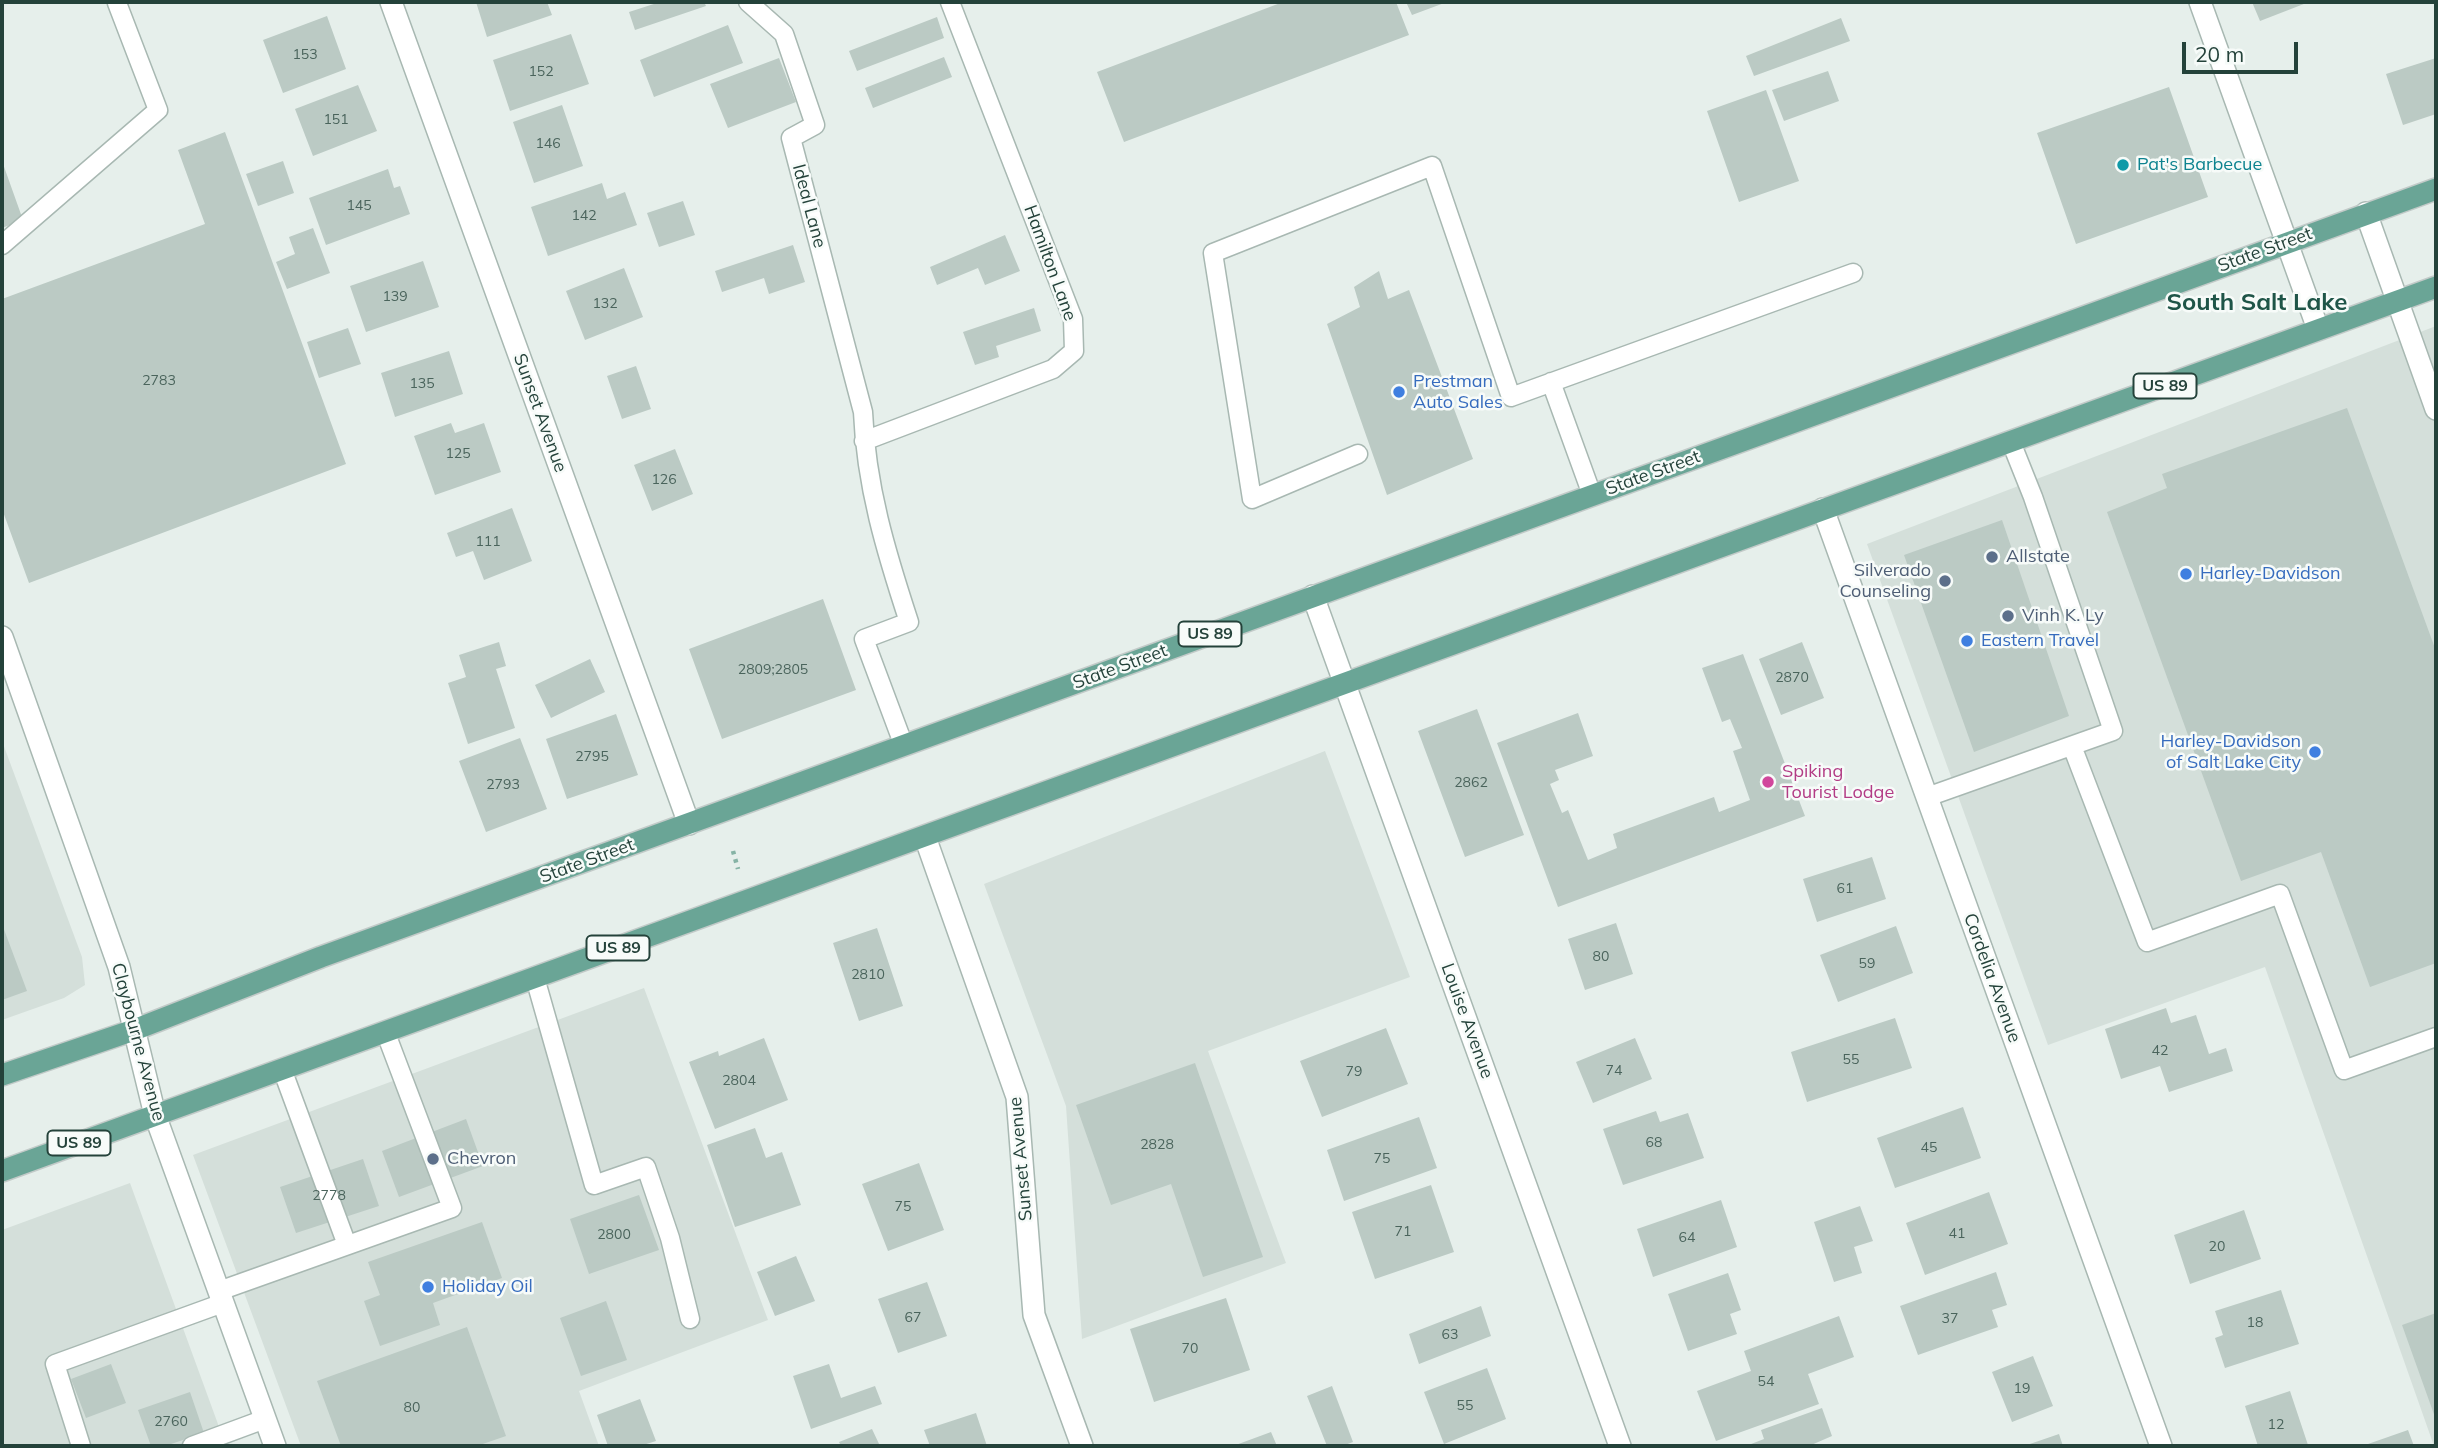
<!DOCTYPE html>
<html>
<head>
<meta charset="utf-8">
<style>
  body { margin:0 }
  #map { position:relative; width:2438px; height:1448px; overflow:hidden; background:#e6efeb; font-family:Mulish,sans-serif }
  canvas { display:block }
  .frame { position:absolute; inset:0; border:4px solid #24423a; pointer-events:none }
  .scale { position:absolute; left:2182px; top:42px; width:116px; height:32px; box-sizing:border-box; border:4px solid #24423a; border-top:0; padding-left:9px; font-size:21px; line-height:24px; white-space:nowrap; color:#24423a; -webkit-text-stroke:5px #f7fbf9; paint-order:stroke }
</style>
</head>
<body>
<div id="map">
<canvas width="2438" height="1448"></canvas>
<div class="frame"></div>
<div class="scale">20 m</div>
</div>
<script>
const c = document.querySelector('canvas').getContext('2d');
c.lineJoin = 'round';
function fill(path, color) { c.fillStyle = color; c.fill(path, 'evenodd'); }
function trace(path, color, width, dash) { c.strokeStyle = color; c.lineWidth = width; c.lineCap = dash ? 'butt' : 'round'; c.setLineDash(dash || []); c.stroke(path); }
function drawText(font, color, halo, rows, align = 'center') {
  c.font = font + ' Mulish,sans-serif'; c.lineWidth = 5; c.setLineDash([]); c.textBaseline = 'middle'; c.strokeStyle = halo; c.fillStyle = color; for (const [text, x, y, turn = 0] of rows) {
    c.save(); c.translate(x, y); c.rotate((+turn || 0) * Math.PI / 180); c.textAlign = isNaN(turn) ? turn : align; if (halo) c.strokeText(text, 0, 0); c.fillText(text, 0, 0); c.restore();
  }
}
const built = new Path2D(`
  M 2436,326 L 2436,1446 L 2434,1446 L 2265,967 L 2048,1045 L 1867,544 Z
  M 2,741 L 82,957 L 85,985 L 64,998 L 2,1020 Z
  M 1325,751 L 1410,977 L 1208,1051 L 1286,1263 L 1082,1339 L 1066,1106 L 984,884 Z
  M 644,988 L 768,1320 L 579,1391 L 599,1446 L 301,1446 L 193,1155 Z
  M 130,1183 L 226,1446 L 2,1446 L 2,1230 Z`);
const building = new Path2D(`
  M 476,2 L 547,2 L 552,15 L 487,37 Z
  M 660,2 L 704,2 L 706,6 L 635,30 L 629,12 Z
  M 1283,2 L 1396,2 L 1409,35 L 1124,142 L 1097,72 Z
  M 1406,2 L 1447,2 L 1412,15 Z
  M 2252,2 L 2309,2 L 2260,21 Z
  M 327,16 L 346,69 L 283,93 L 263,40 Z
  M 937,17 L 944,38 L 857,71 L 849,51 Z
  M 1841,18 L 1850,41 L 1754,76 L 1746,56 Z
  M 728,25 L 743,63 L 654,97 L 640,60 Z
  M 571,34 L 589,84 L 510,111 L 493,60 Z
  M 944,57 L 952,77 L 873,108 L 865,88 Z
  M 779,58 L 796,102 L 728,128 L 710,84 Z
  M 2436,58 L 2436,114 L 2403,125 L 2386,74 Z
  M 1828,71 L 1839,101 L 1784,121 L 1772,90 Z
  M 358,85 L 377,131 L 313,156 L 295,109 Z
  M 2169,87 L 2208,197 L 2076,244 L 2037,133 Z
  M 1766,90 L 1799,181 L 1739,202 L 1707,111 Z
  M 562,105 L 583,166 L 534,183 L 513,122 Z
  M 225,132 L 346,464 L 29,583 L 2,509 L 2,299 L 205,224 L 178,150 Z
  M 2,161 L 23,220 L 2,228 Z
  M 283,161 L 294,193 L 258,206 L 246,174 Z
  M 388,169 L 394,188 L 400,186 L 410,214 L 326,245 L 309,198 Z
  M 602,183 L 607,199 L 625,192 L 637,225 L 548,256 L 531,207 Z
  M 683,201 L 695,235 L 659,247 L 647,213 Z
  M 313,228 L 330,273 L 287,289 L 276,262 L 295,254 L 289,237 Z
  M 1005,235 L 1020,271 L 985,285 L 978,268 L 937,285 L 930,267 Z
  M 793,245 L 805,282 L 769,294 L 764,278 L 722,292 L 715,271 Z
  M 423,261 L 439,307 L 366,332 L 350,286 Z
  M 624,268 L 643,317 L 585,340 L 566,291 Z
  M 1379,271 L 1388,299 L 1409,290 L 1473,459 L 1387,495 L 1327,324 L 1360,307 L 1354,287 Z
  M 1034,308 L 1041,331 L 996,346 L 999,357 L 975,365 L 963,332 Z
  M 348,328 L 361,364 L 319,378 L 307,342 Z
  M 449,351 L 463,394 L 395,417 L 381,373 Z
  M 636,366 L 651,409 L 622,419 L 607,376 Z
  M 2347,408 L 2436,651 L 2436,963 L 2370,987 L 2321,852 L 2241,881 L 2107,512 L 2167,488 L 2162,474 Z
  M 451,423 L 455,433 L 484,423 L 501,472 L 435,495 L 414,436 Z
  M 675,449 L 693,494 L 652,511 L 634,465 Z
  M 512,508 L 532,561 L 484,580 L 473,551 L 456,557 L 447,533 Z
  M 2002,520 L 2069,716 L 1974,752 L 1904,555 Z
  M 823,599 L 856,690 L 722,739 L 689,649 Z
  M 499,642 L 506,666 L 496,669 L 515,728 L 468,744 L 448,683 L 466,677 L 459,655 Z
  M 1802,642 L 1824,698 L 1781,715 L 1759,659 Z
  M 1743,654 L 1805,816 L 1558,907 L 1497,743 L 1578,713 L 1593,756 L 1555,770 L 1559,780 L 1550,784 L 1562,813 L 1568,810 L 1588,860 L 1617,848 L 1613,834 L 1714,797 L 1719,812 L 1750,800 L 1733,751 L 1742,748 L 1730,719 L 1722,722 L 1702,668 Z
  M 590,659 L 605,692 L 551,718 L 535,685 Z
  M 1477,709 L 1524,835 L 1465,857 L 1418,731 Z
  M 616,714 L 638,775 L 567,799 L 546,739 Z
  M 520,738 L 547,809 L 486,832 L 459,761 Z
  M 1872,857 L 1886,899 L 1817,922 L 1803,879 Z
  M 1616,923 L 1633,974 L 1585,990 L 1568,939 Z
  M 2,924 L 27,991 L 2,1000 Z
  M 1896,926 L 1913,973 L 1838,1002 L 1820,955 Z
  M 877,928 L 903,1006 L 859,1021 L 833,943 Z
  M 2166,1008 L 2171,1023 L 2196,1015 L 2209,1054 L 2226,1048 L 2233,1071 L 2169,1092 L 2160,1066 L 2121,1079 L 2105,1029 Z
  M 1895,1018 L 1912,1068 L 1807,1102 L 1791,1052 Z
  M 1386,1028 L 1408,1084 L 1322,1117 L 1300,1061 Z
  M 764,1038 L 788,1100 L 715,1129 L 689,1062 L 718,1051 L 719,1056 Z
  M 1635,1038 L 1652,1079 L 1593,1103 L 1576,1062 Z
  M 1195,1063 L 1263,1257 L 1203,1277 L 1171,1184 L 1111,1205 L 1076,1105 Z
  M 1963,1107 L 1981,1158 L 1895,1188 L 1877,1138 Z
  M 1656,1111 L 1660,1122 L 1688,1113 L 1704,1158 L 1623,1185 L 1603,1129 Z
  M 1419,1117 L 1437,1168 L 1344,1201 L 1327,1150 Z
  M 466,1119 L 483,1166 L 399,1197 L 382,1151 Z
  M 755,1128 L 766,1158 L 782,1152 L 801,1205 L 735,1227 L 707,1145 Z
  M 363,1159 L 379,1206 L 296,1233 L 280,1187 Z
  M 919,1163 L 944,1230 L 888,1251 L 862,1184 Z
  M 1431,1185 L 1454,1252 L 1375,1279 L 1352,1212 Z
  M 1989,1192 L 2008,1244 L 1925,1275 L 1906,1223 Z
  M 639,1195 L 659,1250 L 589,1274 L 570,1219 Z
  M 1721,1200 L 1737,1247 L 1653,1277 L 1637,1229 Z
  M 1860,1206 L 1873,1241 L 1854,1247 L 1862,1273 L 1834,1282 L 1814,1222 Z
  M 2244,1210 L 2261,1259 L 2190,1284 L 2174,1235 Z
  M 482,1222 L 502,1278 L 433,1303 L 440,1325 L 380,1346 L 364,1301 L 380,1295 L 368,1262 Z
  M 796,1256 L 815,1301 L 775,1316 L 757,1272 Z
  M 1996,1272 L 2007,1305 L 1992,1310 L 1998,1327 L 1918,1355 L 1900,1306 Z
  M 1728,1273 L 1741,1310 L 1730,1314 L 1737,1334 L 1688,1351 L 1668,1294 Z
  M 927,1282 L 947,1336 L 898,1353 L 878,1299 Z
  M 2281,1290 L 2299,1344 L 2225,1368 L 2215,1338 L 2223,1335 L 2215,1311 Z
  M 1226,1298 L 1250,1370 L 1154,1402 L 1130,1329 Z
  M 606,1301 L 627,1360 L 581,1376 L 560,1318 Z
  M 1481,1306 L 1491,1336 L 1419,1364 L 1409,1334 Z
  M 2436,1313 L 2436,1420 L 2402,1325 Z
  M 1839,1316 L 1854,1357 L 1808,1374 L 1819,1404 L 1716,1441 L 1697,1391 L 1751,1371 L 1744,1351 Z
  M 467,1327 L 506,1436 L 477,1446 L 341,1446 L 317,1381 Z
  M 2033,1356 L 2053,1406 L 2012,1422 L 1992,1372 Z
  M 111,1364 L 126,1403 L 86,1418 L 71,1379 Z
  M 829,1364 L 841,1398 L 875,1386 L 882,1404 L 811,1429 L 793,1376 Z
  M 1487,1368 L 1506,1419 L 1444,1444 L 1424,1392 Z
  M 1332,1386 L 1353,1442 L 1342,1446 L 1327,1446 L 1307,1396 Z
  M 2290,1391 L 2308,1445 L 2258,1446 L 2245,1406 Z
  M 190,1392 L 204,1433 L 165,1446 L 151,1446 L 138,1410 Z
  M 640,1399 L 656,1441 L 640,1446 L 608,1446 L 597,1415 Z
  M 1822,1408 L 1832,1436 L 1809,1446 L 1746,1446 L 1764,1439 L 1761,1430 Z
  M 976,1413 L 987,1446 L 930,1446 L 924,1430 Z
  M 872,1429 L 880,1446 L 841,1446 L 839,1442 Z
  M 2408,1430 L 2414,1446 L 2369,1446 L 2368,1444 Z
  M 1271,1432 L 1277,1446 L 1233,1446 Z
  M 2059,1434 L 2063,1446 L 2024,1446 Z`);
const path = new Path2D(`
  M 733,851 L 738,869`);
const service = new Path2D(`
  M 748,2 L 784,34 L 815,125 L 791,138 L 863,412 C 866,486 886,552 909,622 L 864,639 L 904,746
  M 2,245 L 158,110 L 117,3
  M 1551,382 L 1592,495
  M 864,441 L 1053,369 L 1074,351 L 1073,319 L 950,2
  M 1358,454 L 1252,499 L 1213,253 L 1432,166 L 1511,397 L 1853,273
  M 2072,746 L 2147,942 L 2280,894 L 2344,1070 L 2436,1037
  M 1927,797 L 2113,731 L 2033,497 L 2011,442
  M 535,978 L 594,1185 L 646,1167 L 670,1238 L 690,1319
  M 282,1069 L 347,1245
  M 219,1291 L 452,1208 L 385,1031
  M 81,1446 L 55,1364 L 223,1303
  M 192,1446 L 265,1419`);
const minor = new Path2D(`
  M 391,2 L 689,824
  M 2200,2 L 2318,329
  M 2366,213 L 2436,409
  M 1823,509 L 2161,1446
  M 1313,596 L 1620,1446
  M 2,637 L 119,967 L 155,1115 L 275,1446
  M 925,837 L 1017,1097 L 1034,1315 L 1082,1446`);
const primary = new Path2D(`
  M 2,1075 L 134,1030 L 321,957 L 2436,189
  M 2,1171 L 2436,287`);
const markers = [
  [2123,165,7,"#0f9aa8"],
  [1399,392,7,"#3f7fe0"],
  [1992,557,7,"#5c6f8a"],
  [2186,574,7,"#3f7fe0"],
  [1945,581,7,"#5c6f8a"],
  [2008,616,7,"#5c6f8a"],
  [1967,641,7,"#3f7fe0"],
  [2315,752,7,"#3f7fe0"],
  [1768,782,7,"#d1479c"],
  [433,1159,7,"#5c6f8a"],
  [428,1287,7,"#3f7fe0"]
];
const numberNames = [
  ["153",305,55],
  ["152",541,72],
  ["151",336,120],
  ["146",548,144],
  ["145",359,206],
  ["142",584,216],
  ["139",395,297],
  ["132",605,304],
  ["2783",159,381],
  ["135",422,384],
  ["125",458,454],
  ["126",664,480],
  ["111",488,542],
  ["2809;2805",773,670],
  ["2870",1792,678],
  ["2795",592,757],
  ["2862",1471,783],
  ["2793",503,785],
  ["61",1845,889],
  ["80",1601,957],
  ["59",1867,964],
  ["2810",868,975],
  ["42",2160,1051],
  ["55",1851,1060],
  ["74",1614,1071],
  ["79",1354,1072],
  ["2804",739,1081],
  ["68",1654,1143],
  ["2828",1157,1145],
  ["45",1929,1148],
  ["75",1382,1159],
  ["2778",329,1196],
  ["75",903,1207],
  ["71",1403,1232],
  ["41",1957,1234],
  ["2800",614,1235],
  ["64",1687,1238],
  ["20",2217,1247],
  ["67",913,1318],
  ["37",1950,1319],
  ["18",2255,1323],
  ["63",1450,1335],
  ["70",1190,1349],
  ["54",1766,1382],
  ["19",2022,1389],
  ["55",1465,1406],
  ["80",412,1408],
  ["2760",171,1422],
  ["12",2276,1425]
];
const shields = [
  [2165,386,63],
  [1210,634,63],
  [618,948,63],
  [79,1143,63]
];
const shieldNames = [
  ["US 89",2165,386],
  ["US 89",1210,634],
  ["US 89",618,948],
  ["US 89",79,1143]
];
const cultureNames = [
  ["Pat's Barbecue",2137,165]
];
const streetNames = [
  ["Ideal Lane",809,206,75],
  ["State Street",2265,250,-20],
  ["Hamilton Lane",1050,263,70],
  ["Sunset Avenue",540,413,70],
  ["State Street",1653,473,-20],
  ["State Street",1120,667,-20],
  ["State Street",587,861,-20],
  ["Cordelia Avenue",1992,978,70],
  ["Louise Avenue",1467,1021,70],
  ["Claybourne Avenue",138,1042,75],
  ["Sunset Avenue",1021,1159,-95]
];
const shopNames = [
  ["Prestman",1413,382],
  ["Auto Sales",1413,403],
  ["Harley-Davidson",2200,574],
  ["Eastern Travel",1981,641],
  ["Harley-Davidson",2301,742,"right"],
  ["of Salt Lake City",2301,763,"right"],
  ["Holiday Oil",442,1287]
];
const serviceNames = [
  ["Allstate",2006,557],
  ["Silverado",1931,571,"right"],
  ["Counseling",1931,592,"right"],
  ["Vinh K. Ly",2022,616],
  ["Chevron",447,1159]
];
const hotelNames = [
  ["Spiking",1782,772],
  ["Tourist Lodge",1782,793]
];
const districtNames = [
  ["South Salt Lake",2257,303]
];
fill(built, '#d4dfda');
fill(building, '#bbcac4');
trace(service, '#a8b8b2', 21);
trace(minor, '#a8b8b2', 24);
trace(primary, '#c2cac8', 24);
trace(path, '#86b3a5', 4.5, [3.5, 5]);
trace(service, '#fff', 18);
trace(minor, '#fff', 21);
trace(primary, '#6aa596', 21);
for (const [x, y, r, color] of markers) { const dot = new Path2D(); dot.arc(x, y, r, 0, 2 * Math.PI); c.fillStyle = color; c.fill(dot); trace(dot, '#f7fbf9', 2.5); }
drawText('14px', '#4a645c', null, numberNames);
for (const [x, y, w] of shields) { const box = new Path2D(); box.roundRect(x - w / 2, y - 12.5, w, 25, 5); c.fillStyle = '#f7fbf9'; c.fill(box); trace(box, '#24423a', 2); }
drawText('bold 16px', '#24423a', null, shieldNames);
drawText('18px', '#0d838f', '#f7fbf9', cultureNames, 'left');
drawText('18px', '#24423a', '#f7fbf9', streetNames);
drawText('18px', '#366cbe', '#f7fbf9', shopNames, 'left');
drawText('18px', '#4e5e75', '#f7fbf9', serviceNames, 'left');
drawText('18px', '#b23c85', '#f7fbf9', hotelNames, 'left');
drawText('bold 24px', '#1f5548', '#f7fbf9', districtNames);
</script>
</body>
</html>
